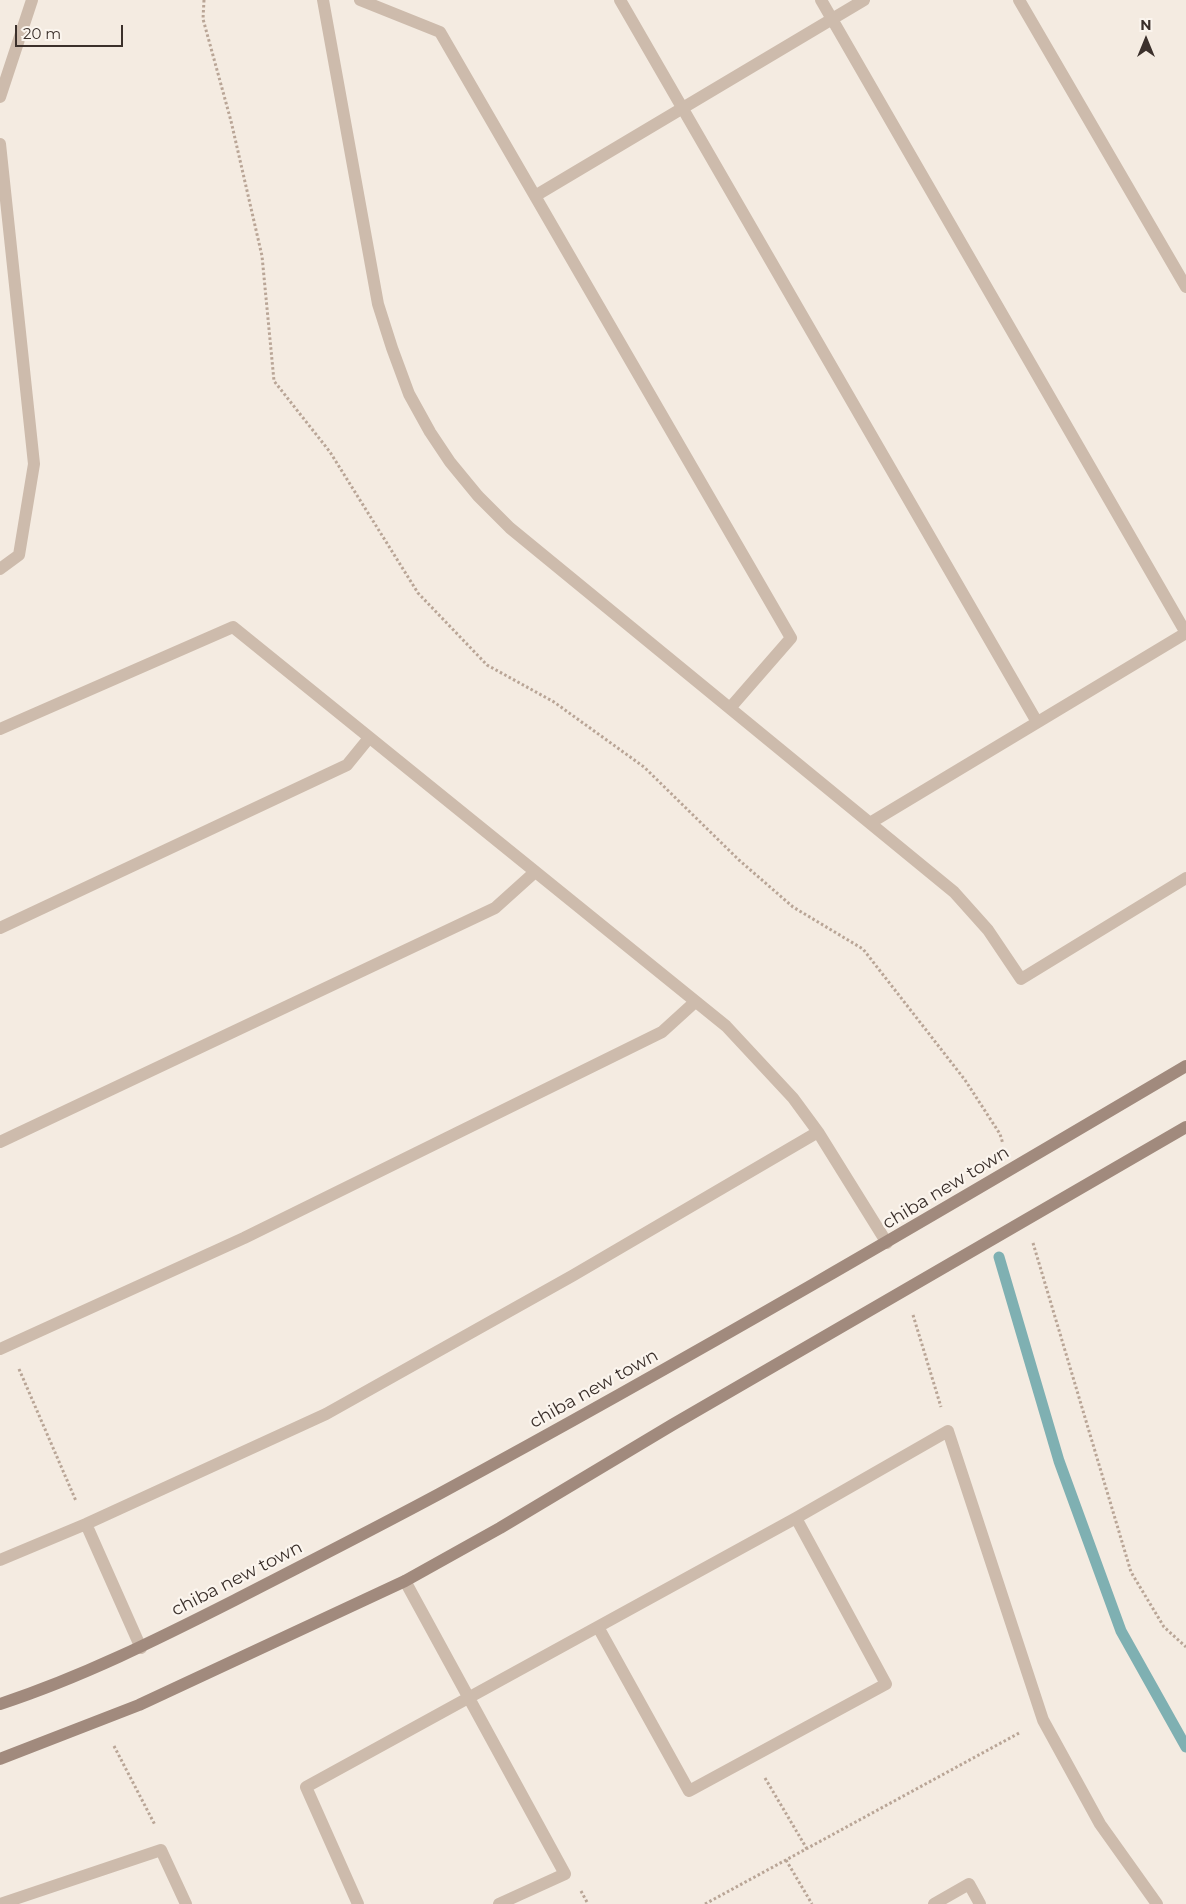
<!DOCTYPE html>
<html>
<head>
<meta charset="utf-8">
<style>
  body { margin:0 }
  #map { position:relative; width:1186px; height:1904px; overflow:hidden; background:#f4ebe1; font-family:Montserrat,sans-serif }
  canvas { display:block }
  .north { position:absolute; left:1121px; top:15px; width:50px; height:50px; -webkit-text-stroke:4px #fbf5ee; paint-order:stroke; rotate:0deg; font-size:14px; font-weight:700; line-height:20px; text-align:center; color:#3b302b }
  .north::after { content:''; display:block; margin:auto; width:18px; height:22px; background:#3b302b; clip-path:polygon(50% 0,100% 100%,50% 72%,0 100%) }
  .scale { position:absolute; left:15px; top:25px; width:108px; height:22px; box-sizing:border-box; border:2px solid #3b302b; border-top:0; padding-left:6px; font-size:15px; line-height:18px; white-space:nowrap; color:#3b302b; -webkit-text-stroke:4px #fbf5ee; paint-order:stroke }
</style>
</head>
<body>
<div id="map">
<canvas width="1186" height="1904"></canvas>
<div class="north">N</div>
<div class="scale">20 m</div>
</div>
<script>
const c = document.querySelector('canvas').getContext('2d');
c.lineJoin = 'round';
function trace(path, color, width, dash) { c.strokeStyle = color; c.lineWidth = width; c.lineCap = dash ? 'butt' : 'round'; c.setLineDash(dash || []); c.stroke(path); }
function drawText(font, color, halo, rows, align = 'center') {
  c.font = font + ' Montserrat,sans-serif'; c.lineWidth = 4.5; c.setLineDash([]); c.textBaseline = 'middle'; c.strokeStyle = halo; c.fillStyle = color; for (const [text, x, y, turn = 0] of rows) {
    c.save(); c.translate(x, y); c.rotate((+turn || 0) * Math.PI / 180); c.textAlign = isNaN(turn) ? turn : align; if (halo) c.strokeText(text, 0, 0); c.fillText(text, 0, 0); c.restore();
  }
}
const stream = new Path2D(`
  M 999,1257 L 1059,1461 L 1121,1631 L 1186,1747`);
const path = new Path2D(`
  M 204,0 L 203,19 L 231,121 L 262,256 L 274,381 L 330,452 L 418,593 L 487,665 L 554,702 L 644,767 L 739,860 L 793,907 L 863,949 L 965,1080 L 1000,1134 L 1003,1144
  M 1033,1243 L 1131,1572 L 1164,1627 L 1186,1647
  M 913,1315 L 941,1407
  M 19,1369 L 76,1501
  M 114,1746 L 155,1825
  M 765,1778 L 807,1849
  M 786,1860 L 812,1904
  M 581,1891 L 588,1904
  M 705,1904 L 1021,1732`);
const minor = new Path2D(`
  M 323,0 L 378,304 L 392,348 L 409,394 L 430,432 L 450,462 L 478,496 L 510,528 L 954,892 L 988,930 L 1021,979 L 1186,878
  M 360,0 L 440,32 L 791,638 L 730,708
  M 620,0 L 1037,722
  M 821,0 L 1186,633
  M 1019,0 L 1186,287
  M 0,97 L 32,0
  M 0,144 L 34,464 L 19,555 L 0,569
  M 535,196 L 864,0
  M 0,729 L 233,627 L 726,1026 L 793,1098 L 818,1132 L 887,1243
  M 870,823 L 1186,633
  M 0,928 L 347,765 L 369,738
  M 0,1142 L 495,908 L 535,872
  M 0,1349 L 244,1238 L 662,1032 L 695,1002
  M 86,1524 L 141,1648
  M 0,1560 L 86,1524 L 326,1414 L 572,1276 L 818,1132
  M 405,1581 L 565,1874 L 499,1904
  M 598,1627 L 689,1791 L 886,1684 L 796,1518
  M 0,1904 L 161,1850 L 186,1904
  M 358,1904 L 306,1787 L 796,1518 L 948,1431 L 1043,1720 L 1100,1824 L 1157,1904
  M 934,1904 L 969,1884 L 980,1904`);
const secondary = new Path2D(`
  M 0,1704 C 82,1677 158,1639 235,1600 C 303,1565 372,1530 439,1494 C 692,1357 939,1212 1186,1066
  M 0,1759 L 139,1705 L 405,1581 L 500,1528 L 672,1425 L 1186,1127`);
const streetNames = [
  ["chiba new town",946,1188,-31],
  ["chiba new town",594,1389,-29],
  ["chiba new town",237,1579,-27]
];
trace(stream, '#7fb0b2', 11);
trace(path, '#b9a596', 3, [2.5, 2.5]);
trace(minor, '#cdbbac', 12);
trace(secondary, '#a18a7d', 12);
drawText('18px', '#3b302b', '#fbf5ee', streetNames);
</script>
</body>
</html>
